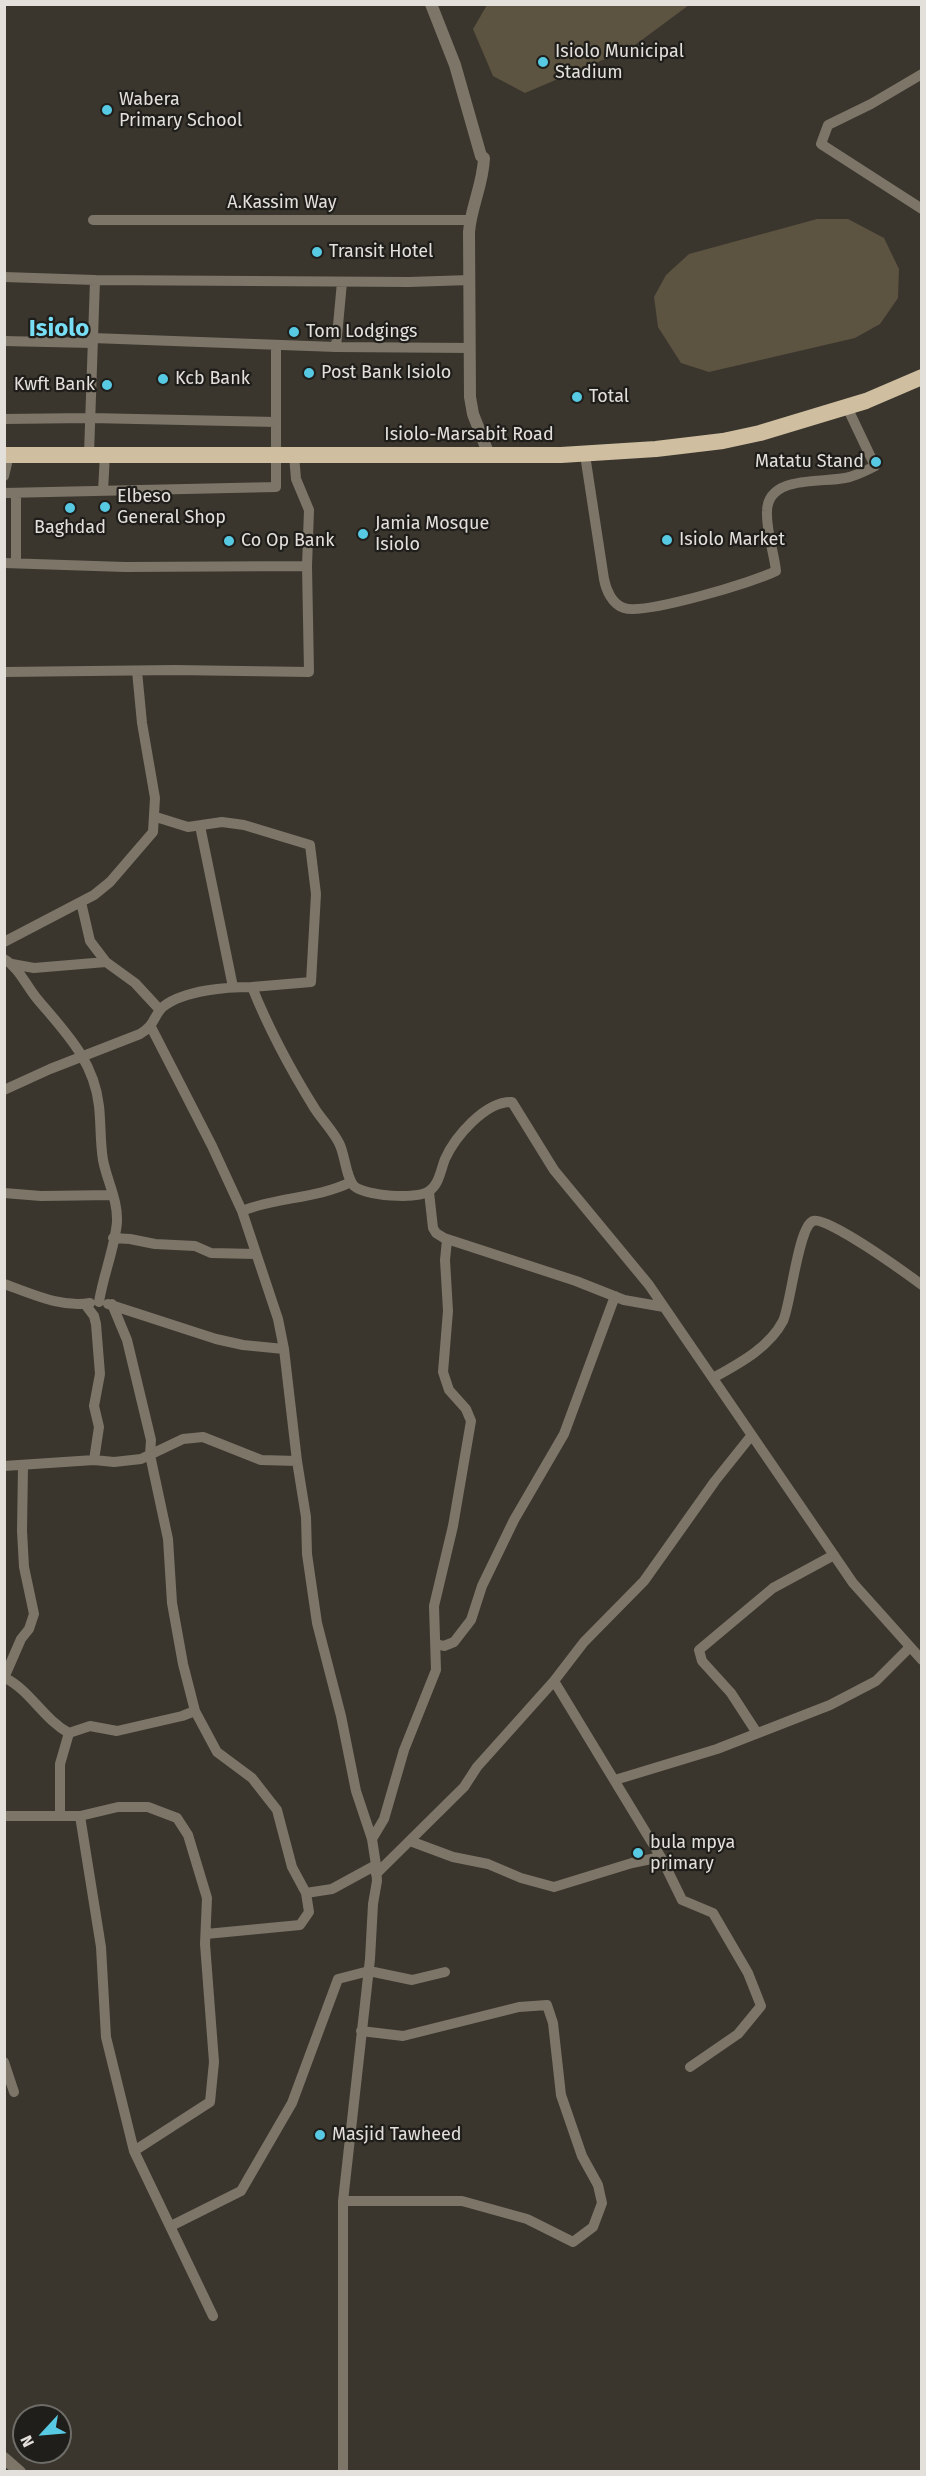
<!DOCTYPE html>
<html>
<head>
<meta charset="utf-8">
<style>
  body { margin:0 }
  #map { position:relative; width:926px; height:2476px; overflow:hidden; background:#3a362e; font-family:"Fira Sans",sans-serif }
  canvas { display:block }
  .frame { position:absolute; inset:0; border:6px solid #e3e0db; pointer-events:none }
  .north { position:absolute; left:12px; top:2404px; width:60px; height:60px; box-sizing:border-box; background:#1f1e1a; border:2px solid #6d6c67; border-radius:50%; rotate:244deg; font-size:16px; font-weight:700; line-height:24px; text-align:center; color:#e3e0db }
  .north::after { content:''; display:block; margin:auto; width:21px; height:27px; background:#57c9e2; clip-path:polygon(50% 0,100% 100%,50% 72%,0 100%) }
</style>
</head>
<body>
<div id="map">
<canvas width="926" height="2476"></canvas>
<div class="frame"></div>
<div class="north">N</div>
</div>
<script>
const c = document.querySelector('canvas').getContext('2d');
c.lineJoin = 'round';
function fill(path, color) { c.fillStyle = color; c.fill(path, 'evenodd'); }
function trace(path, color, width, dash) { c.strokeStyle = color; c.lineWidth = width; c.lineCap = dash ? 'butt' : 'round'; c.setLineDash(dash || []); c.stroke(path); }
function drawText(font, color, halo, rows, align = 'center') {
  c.font = font + ' "Fira Sans",sans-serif'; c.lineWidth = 4.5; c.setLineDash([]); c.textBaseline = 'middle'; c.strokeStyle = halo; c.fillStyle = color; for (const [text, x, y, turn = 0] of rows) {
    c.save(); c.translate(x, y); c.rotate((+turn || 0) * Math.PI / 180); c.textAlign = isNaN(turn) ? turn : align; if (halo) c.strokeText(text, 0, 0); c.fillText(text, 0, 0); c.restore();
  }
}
const green = new Path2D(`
  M 487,5 L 487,4 L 689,5 L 631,48 L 525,93 L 493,76 L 473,29 Z
  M 817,219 L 848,219 L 884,238 L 899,269 L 898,298 L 880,324 L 855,338 L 709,372 L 681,363 L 658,327 L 654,297 L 666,275 L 689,254 Z`);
const minor = new Path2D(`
  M 922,74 L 871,104 L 828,125 L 821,144 L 922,209
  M 93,220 L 470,220
  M 4,277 L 95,280
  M 92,338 L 336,347 L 470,348
  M 4,341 L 92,343
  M 336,347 L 342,282
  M 4,419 L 90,418 L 276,422
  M 89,454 L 95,280 L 409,282 L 470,280
  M 585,455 L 604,579 C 606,590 612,604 624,608 C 645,615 754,582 776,571 C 774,552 766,531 767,511 C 768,475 821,483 845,478 C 856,476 865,471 875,466 L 847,407
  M 4,476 L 9,455
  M 103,491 L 105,454
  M 4,493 L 276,487 L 276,346
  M 16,493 L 16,563
  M 4,563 L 125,567 L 307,566
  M 4,672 L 175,670 L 309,672 L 307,566 L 309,510 L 296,479 L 294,455
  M 156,817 L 188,827 L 222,822 L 244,825 L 310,845 L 316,894 L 311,982 L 252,987
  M 200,826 L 233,987
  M 81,902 L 90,941 L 106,962
  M 4,942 L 94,895 L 110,882 L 153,832 L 155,798 L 142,723 L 137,671
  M 4,959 C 20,968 27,988 39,1001 C 66,1033 94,1061 99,1106 C 101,1124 100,1142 103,1160 C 107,1181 118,1200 117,1222 C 115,1247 103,1276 99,1302
  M 12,964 L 34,968 L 106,962 L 135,983 L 160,1010
  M 151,1027 L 212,1146 L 242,1211 L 278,1319 L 284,1349 L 297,1461 L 306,1517 L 307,1554 L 317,1623 L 341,1716 L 356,1791 L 372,1839 L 376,1865 L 377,1881 L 373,1904 L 370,1959 L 343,2201 L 343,2472
  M 4,1090 L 50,1069 L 140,1034 C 156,1025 153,1015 164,1006 C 185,990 227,987 252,987 C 268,1027 292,1072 315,1109 C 323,1121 333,1131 339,1143 C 345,1154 346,1178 354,1186 C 366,1196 416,1200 429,1191 C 439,1185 441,1169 445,1159 C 455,1137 485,1101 512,1102 L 554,1170 L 649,1285 L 853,1583 L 922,1660
  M 429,1192 L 433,1228 L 436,1233 L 444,1238 L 576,1281 L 624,1300 L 664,1307
  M 4,1193 L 41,1196 L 113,1195
  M 242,1211 C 277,1197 316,1199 351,1182
  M 113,1238 L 130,1239 L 155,1244 L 195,1246 L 211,1253 L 256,1254
  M 4,1284 C 31,1293 60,1308 90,1303
  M 85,1304 L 94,1316 L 96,1324 L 100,1374 L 94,1406 L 99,1427 L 94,1460 L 114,1462 L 141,1459 L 183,1439 L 203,1437 L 261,1460 L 297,1461
  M 108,1304 L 216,1339 L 243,1345 L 284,1349
  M 112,1304 L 127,1340 L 151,1440 L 150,1455 L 168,1539 L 172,1603 L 183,1664 L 195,1711 L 217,1752 L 252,1778 L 277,1810 L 292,1867 L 306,1893 L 309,1912 L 300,1925 L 206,1934
  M 713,1378 C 738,1364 769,1348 783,1321 C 791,1304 798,1227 813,1221 C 826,1215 907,1274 922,1285
  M 4,1466 L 94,1460
  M 436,1644 L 444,1646 L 454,1642 L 471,1620 L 482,1586 L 514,1520 L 564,1434 L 615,1296
  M 4,1678 L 21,1639 L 29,1629 L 34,1614 L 24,1567 L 22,1531 L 23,1466
  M 5,1678 C 30,1690 43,1719 69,1733
  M 554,1681 L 662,1859
  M 757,1733 L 731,1693 L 702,1661 L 699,1650 L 773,1588 L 834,1555
  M 615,1780 L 717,1749 L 830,1705 L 876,1681 L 910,1647
  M 60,1815 L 60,1764 L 69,1733 L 90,1726 L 117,1731 L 182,1716 L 195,1711
  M 4,1816 L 80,1816 L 118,1807 L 148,1807 L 177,1818 L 188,1835 L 207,1898 L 205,1944 L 214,2062 L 210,2102 L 134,2151
  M 80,1816 L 101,1947 L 106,2037 L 134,2151 L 213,2316
  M 372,1839 L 384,1819 L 404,1750 L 436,1670 L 434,1606 L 453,1526 L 471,1421 L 466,1409 L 449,1390 L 443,1372 L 448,1311 L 445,1260 L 447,1240
  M 410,1841 L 453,1857 L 488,1864 L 521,1878 L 554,1887 L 632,1863 L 656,1858 L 662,1859 L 682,1900 L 713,1913 L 748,1973 L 761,2006 L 738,2034 L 690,2067
  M 376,1874 L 464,1787 L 477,1767 L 554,1681 L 584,1642 L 644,1581 L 715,1481 L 751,1436
  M 306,1893 L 332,1889 L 376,1865
  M 4,2062 L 14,2092
  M 343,2201 L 462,2201 L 527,2219 L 573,2242 L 593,2227 L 602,2203 L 598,2185 L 582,2156 L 561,2095 L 553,2023 L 547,2005 L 519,2007 L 403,2036 L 361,2031
  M 171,2226 L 241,2191 L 292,2103 L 338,1979 L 369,1971 L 412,1980 L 445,1972`);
const tertiary = new Path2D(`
  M 431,4 L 455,65 L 481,156 L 484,158 C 483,185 471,206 469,232 L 470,397 L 473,414 L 489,455
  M 4,2458 L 20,2472`);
const trunk = new Path2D(`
  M 4,455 L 561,455 L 656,449 L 723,441 L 760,433 L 866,401 L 922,377`);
const markers = [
  [543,62,6,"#57c9e2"],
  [107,110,6,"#57c9e2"],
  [317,252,6,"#57c9e2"],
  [294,332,6,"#57c9e2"],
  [309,373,6,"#57c9e2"],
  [163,379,6,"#57c9e2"],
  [107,385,6,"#57c9e2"],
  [577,397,6,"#57c9e2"],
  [876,462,6,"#57c9e2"],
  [105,507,6,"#57c9e2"],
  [70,508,6,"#57c9e2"],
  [363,534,6,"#57c9e2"],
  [667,540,6,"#57c9e2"],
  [229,541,6,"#57c9e2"],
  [638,1853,6,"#57c9e2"],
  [320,2135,6,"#57c9e2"]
];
const poiNames = [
  ["Isiolo Municipal",555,52],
  ["Stadium",555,73],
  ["Wabera",119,100],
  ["Primary School",119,121],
  ["Transit Hotel",329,252],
  ["Tom Lodgings",306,332],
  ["Post Bank Isiolo",321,373],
  ["Kcb Bank",175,379],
  ["Kwft Bank",95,385,"right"],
  ["Total",589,397],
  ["Matatu Stand",864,462,"right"],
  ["Elbeso",117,497],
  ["General Shop",117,518],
  ["Jamia Mosque",375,524],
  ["Isiolo",375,545],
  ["Baghdad",70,528,"center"],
  ["Isiolo Market",679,540],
  ["Co Op Bank",241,541],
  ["bula mpya",650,1843],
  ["primary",650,1864],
  ["Masjid Tawheed",332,2135]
];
const streetNames = [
  ["A.Kassim Way",282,203],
  ["Isiolo-Marsabit Road",469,435]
];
const districtNames = [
  ["Isiolo",59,329]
];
fill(green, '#5c5340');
trace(minor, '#7c7568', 10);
trace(tertiary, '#7c7568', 12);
trace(trunk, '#cfbfa0', 16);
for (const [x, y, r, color] of markers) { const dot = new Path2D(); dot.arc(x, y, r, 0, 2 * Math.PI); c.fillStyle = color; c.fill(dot); trace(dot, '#1f1e1a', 2); }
drawText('18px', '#e3e0db', '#1f1e1a', poiNames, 'left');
drawText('18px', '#e3e0db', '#1f1e1a', streetNames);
drawText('bold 24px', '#78def5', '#1f1e1a', districtNames);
</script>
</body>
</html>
